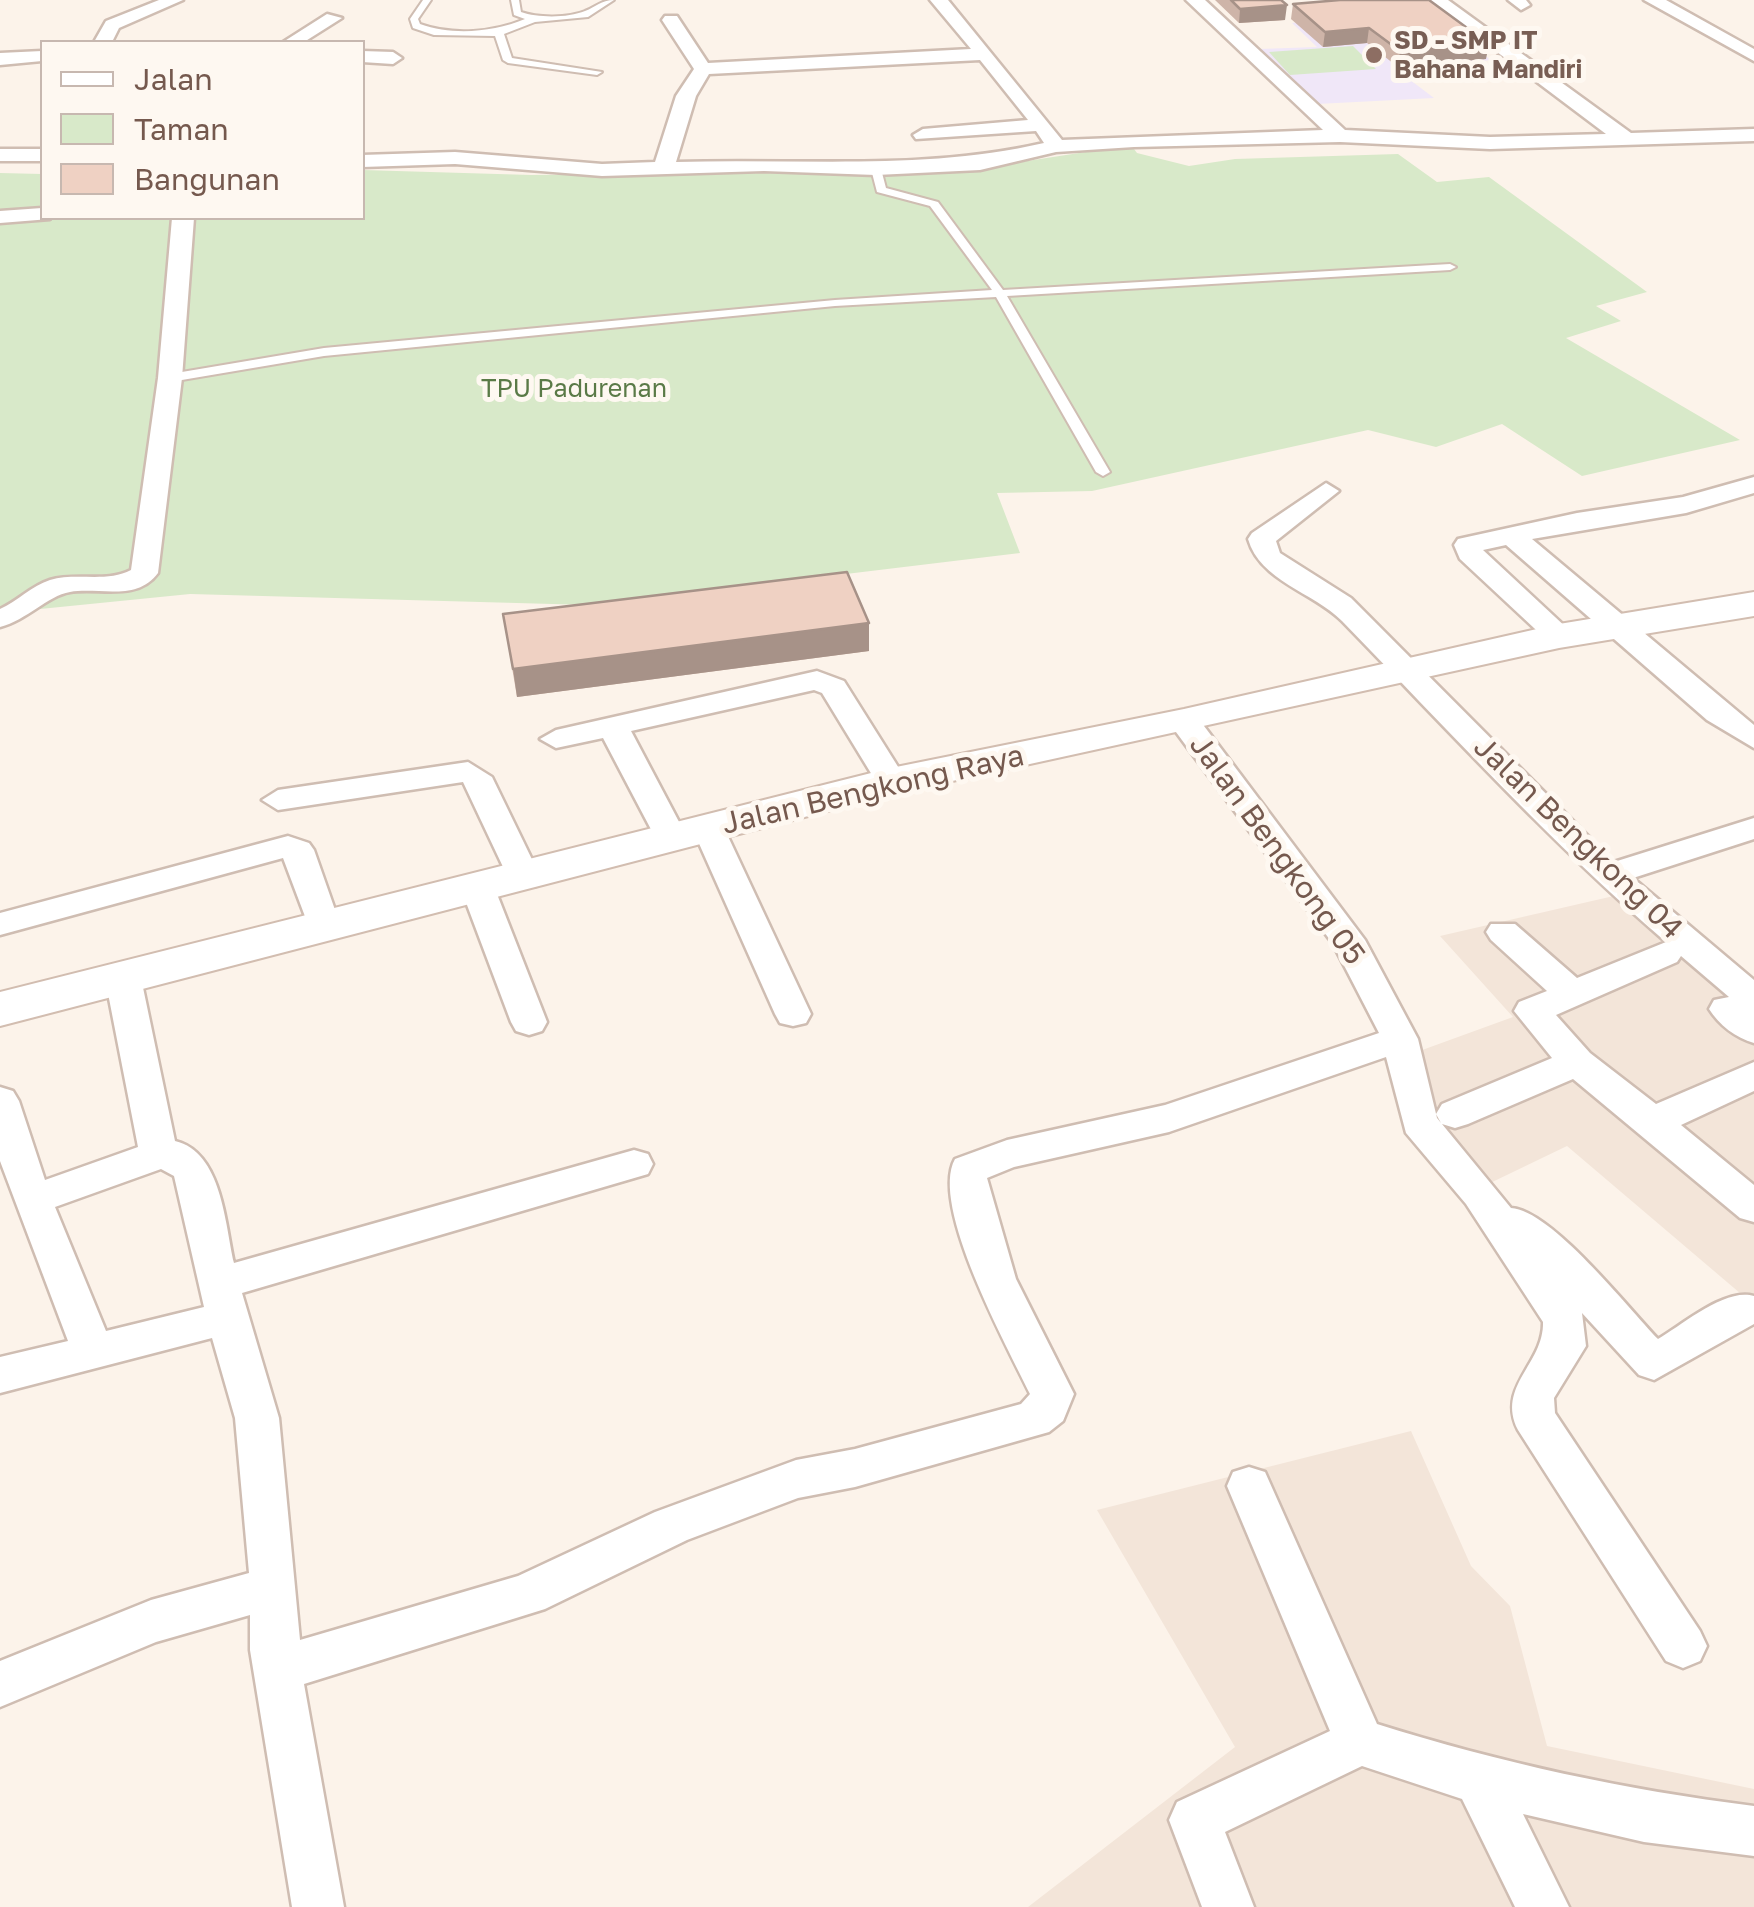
<!DOCTYPE html>
<html>
<head>
<meta charset="utf-8">
<style>
  body { margin:0 }
  #map { position:relative; width:1754px; height:1907px; overflow:hidden; background:#fcf3ea; font-family:"Golos Text",sans-serif }
  canvas { display:block }
  .legend { position:absolute; left:40px; top:40px; width:325px; height:180px; box-sizing:border-box; background:#fef8f1; border:2px solid #c7b8b0; margin:0; padding:12px 18px; list-style:none; font-size:30px; color:#75594e }
  .legend li { display:flex; align-items:center; gap:20px; height:50px }
  .legend b { width:50px; border:2px solid #c7b8b0 }
</style>
</head>
<body>
<div id="map">
<canvas width="1754" height="1907"></canvas>
<ul class="legend">
<li><b style="height:12px;background:#fff"></b>Jalan</li>
<li><b style="height:28px;background:#d8e9c9"></b>Taman</li>
<li><b style="height:28px;background:#efd1c3"></b>Bangunan</li>
</ul>
</div>
<script>
const c = document.querySelector('canvas').getContext('2d');
c.lineJoin = 'round';
function fill(path, color) { c.fillStyle = color; c.fill(path, 'evenodd'); }
function trace(path, color, width, dash) { c.strokeStyle = color; c.lineWidth = width; c.lineCap = dash ? 'butt' : 'round'; c.setLineDash(dash || []); c.stroke(path); }
function drawText(font, color, halo, rows, align = 'center') {
  c.font = font + ' "Golos Text",sans-serif'; c.lineWidth = 10; c.setLineDash([]); c.textBaseline = 'middle'; c.strokeStyle = halo; c.fillStyle = color; for (const [text, x, y, turn = 0] of rows) {
    c.save(); c.translate(x, y); c.rotate((+turn || 0) * Math.PI / 180); c.textAlign = isNaN(turn) ? turn : align; if (halo) c.strokeText(text, 0, 0); c.fillText(text, 0, 0); c.restore();
  }
}
const residential = new Path2D(`
  M 1618,895 L 1754,1013 L 1754,1305 L 1567,1146 L 1484,1186 L 1429,1112 L 1414,1053 L 1513,1017 L 1440,936 Z
  M 1411,1431 L 1471,1566 L 1510,1606 L 1547,1746 L 1754,1789 L 1754,1907 L 1028,1907 L 1235,1747 L 1097,1510 Z`);
const education = new Path2D(`
  M 1417,7 L 1491,60 L 1397,70 L 1434,98 L 1317,104 L 1259,49 L 1317,47 L 1292,23 Z`);
const green = new Path2D(`
  M 1353,46 L 1376,69 L 1290,75 L 1269,52 Z
  M 1131,145 L 1137,153 L 1189,166 L 1235,159 L 1398,154 L 1437,182 L 1489,177 L 1647,292 L 1596,306 L 1621,321 L 1566,338 L 1740,440 L 1582,476 L 1502,424 L 1436,447 L 1368,430 L 1092,491 L 997,493 L 1020,553 L 589,605 L 190,594 L 0,613 L 0,173 L 42,174 L 42,218 L 362,218 L 363,170 L 531,175 L 962,171 Z`);
const lane = new Path2D(`
  M 423,0 L 431,0 L 418,19 L 420,24 C 454,36 493,32 525,19 L 514,15 L 511,0 L 519,0 L 521,12 C 538,18 568,18 585,11 C 596,7 601,0 614,0 L 588,17 L 535,22 L 504,34 L 512,58 L 602,72 L 597,75 L 508,63 L 503,60 L 495,36 L 434,35 L 413,28 L 410,19 Z
  M 876,166 L 881,169 L 886,188 L 938,202 L 1003,290 L 1450,264 L 1456,267 L 1450,270 L 1007,296 L 1110,472 L 1103,476 L 1096,472 L 996,297 L 835,306 L 324,356 L 170,382 L 164,378 L 170,374 L 324,348 L 835,300 L 992,290 L 930,206 L 877,192 L 871,169 Z`);
const street = new Path2D(`
  M 159,0 L 183,0 L 119,28 L 112,42 L 94,42 L 106,21 Z
  M 930,0 L 948,0 L 1062,140 L 1323,130 L 1186,0 L 1205,0 L 1345,130 L 1490,137 L 1606,134 L 1428,0 L 1448,0 L 1631,133 L 1754,129 L 1754,141 L 1490,149 L 1340,142 L 1134,147 L 1056,152 L 980,170 L 876,175 L 764,171 L 602,176 L 455,164 L 362,167 L 362,155 L 455,152 L 602,164 L 655,162 L 676,96 L 694,69 L 662,20 L 665,16 L 677,16 L 708,63 L 971,49 ZM 980,60 L 1028,120 L 923,129 L 913,135 L 916,139 L 1036,131 L 1044,143 C 923,171 799,158 676,162 L 696,96 L 709,74 Z
  M 1508,0 L 1526,0 L 1530,5 L 1521,10 Z
  M 1644,0 L 1666,0 L 1754,49 L 1754,61 Z
  M 327,14 L 342,18 L 304,42 L 283,42 Z
  M 42,51 L 42,61 L 0,65 L 0,53 Z
  M 362,51 L 393,52 L 402,58 L 393,64 L 362,62 Z
  M 0,149 L 42,149 L 42,161 L 0,161 Z
  M 42,208 L 42,218 L 50,219 L 0,223 L 0,211 Z
  M 172,218 L 194,218 L 182,378 L 158,573 C 137,602 99,587 70,592 C 47,596 27,620 0,627 L 0,609 C 18,601 31,586 50,580 C 76,572 107,583 131,570 L 158,378 Z
  M 1754,477 L 1754,493 L 1686,513 L 1532,539 L 1754,725 L 1754,748 L 1707,720 L 1506,545 L 1483,550 L 1569,630 L 1574,636 L 1569,642 L 1549,642 L 1460,559 L 1454,545 L 1458,539 L 1577,513 L 1683,497 Z
  M 1326,483 L 1339,491 L 1276,541 L 1280,553 L 1351,598 L 1614,862 L 1754,818 L 1754,839 L 1633,878 L 1754,980 L 1754,1043 C 1736,1038 1719,1025 1709,1009 L 1714,1000 L 1729,997 L 1681,956 L 1677,962 L 1556,1015 L 1590,1053 L 1656,1104 L 1754,1062 L 1754,1091 L 1681,1125 L 1754,1185 L 1754,1222 L 1740,1218 L 1573,1079 L 1468,1124 L 1455,1128 L 1442,1124 L 1511,1208 C 1551,1210 1628,1308 1658,1339 C 1682,1325 1726,1287 1754,1296 L 1754,1324 L 1654,1380 L 1639,1375 L 1582,1313 L 1586,1346 L 1554,1398 L 1555,1413 L 1700,1631 L 1707,1646 L 1700,1661 L 1683,1668 L 1666,1661 L 1518,1430 C 1496,1386 1544,1364 1543,1322 L 1466,1204 L 1406,1133 L 1386,1057 L 1169,1132 L 1014,1167 L 987,1178 L 1016,1279 L 1074,1394 L 1063,1421 L 1049,1432 L 855,1487 L 798,1498 L 687,1540 L 545,1609 L 304,1684 L 344,1907 L 292,1907 L 250,1650 L 250,1615 L 156,1642 L 0,1707 L 0,1661 L 151,1600 L 249,1573 L 235,1418 L 212,1338 L 0,1393 L 0,1357 L 68,1341 L 0,1161 L 0,1087 L 13,1091 L 19,1101 L 45,1180 L 138,1147 L 105,978 L 110,970 L 123,966 L 136,970 L 141,978 L 175,1141 C 222,1152 225,1224 234,1263 L 634,1150 L 648,1154 L 653,1164 L 648,1174 L 242,1293 L 279,1418 L 300,1640 L 518,1576 L 655,1512 L 796,1460 L 855,1449 L 1021,1404 L 1030,1394 C 1007,1346 929,1205 955,1159 L 1007,1140 L 1165,1105 L 1379,1033 L 1333,944 L 1173,728 L 1169,721 L 1173,714 L 1195,714 L 1365,940 L 1418,1039 L 1437,1118 L 1441,1123 L 1436,1114 L 1442,1104 L 1552,1058 L 1514,1011 L 1519,1002 L 1547,991 L 1491,940 L 1486,932 L 1491,924 L 1515,924 L 1577,978 L 1666,942 C 1551,843 1448,730 1342,621 C 1313,592 1260,581 1248,539 L 1252,533 ZM 161,1169 L 174,1176 L 204,1307 L 106,1331 L 55,1207 Z
  M 817,671 L 844,681 L 907,781 L 902,788 L 880,788 L 822,693 L 814,690 L 631,731 L 687,837 L 683,844 L 659,844 L 655,837 L 603,738 L 556,748 L 540,739 L 556,730 Z
  M 468,762 L 492,777 L 541,878 L 536,886 L 512,886 L 463,782 L 278,810 L 262,800 L 278,790 Z
  M 709,820 L 721,823 L 725,830 L 811,1014 L 806,1023 L 793,1026 L 780,1023 L 775,1014 L 693,830 L 697,823 Z
  M 288,836 L 309,843 L 314,850 L 341,927 L 336,935 L 312,935 L 283,858 L 0,935 L 0,913 Z
  M 478,878 L 490,881 L 495,889 L 547,1022 L 542,1031 L 529,1035 L 516,1031 L 511,1022 L 461,889 L 466,881 Z
  M 1249,1467 L 1265,1472 L 1377,1724 C 1501,1763 1625,1790 1754,1806 L 1754,1856 L 1644,1842 L 1523,1814 L 1569,1907 L 1515,1907 L 1462,1799 L 1362,1766 L 1225,1832 L 1254,1907 L 1202,1907 L 1169,1820 L 1177,1802 L 1330,1731 L 1227,1486 L 1233,1472 Z`);
const secondary = new Path2D(`
  M 1754,592 L 1754,616 L 1559,648 L 893,794 L 0,1026 L 0,992 L 891,768 L 1184,709 L 1559,624 Z`);
const wall = new Path2D(`
  M 1215,0 L 1281,0 L 1285,20 L 1239,23 Z
  M 1293,4 L 1486,59 L 1398,67 L 1367,43 L 1323,47 L 1291,19 Z
  M 503,614 L 869,623 L 869,651 L 517,697 Z`);
const shadedWall = new Path2D(`
  M 1287,5 L 1285,20 L 1239,23 L 1240,9 Z
  M 1369,28 L 1367,43 L 1323,47 L 1325,32 Z
  M 1489,44 L 1486,59 L 1398,67 L 1400,51 Z
  M 869,623 L 869,651 L 517,697 L 513,669 Z`);
const building = new Path2D(`
  M 1231,0 L 1281,0 L 1287,5 L 1240,9 Z
  M 1340,0 L 1429,0 L 1489,44 L 1400,51 L 1369,28 L 1325,32 L 1293,4 Z
  M 847,572 L 869,623 L 513,669 L 503,614 Z`);
const markers = [
  [1374,55,10,"#8d6e63"]
];
const farEducationnames = [
  ["SD - SMP IT",1394,41],
  ["Bahana Mandiri",1394,70]
];
const farParknames = [
  ["TPU Padurenan",574,389]
];
const streetNames = [
  ["Jalan Bengkong Raya",873,790,-13],
  ["Jalan Bengkong 04",1578,838,44],
  ["Jalan Bengkong 05",1277,850,54]
];
fill(residential, '#f3e5d9');
fill(education, '#f0e7f8');
fill(green, '#d8e9c9');
trace(lane, '#cfbdb2', 4);
trace(street, '#cfbdb2', 5);
trace(secondary, '#d2bdb0', 4);
fill(lane, '#fff');
fill(street, '#fff');
fill(secondary, '#fff');
fill(wall, '#ceb4a8');
fill(shadedWall, '#a79288');
fill(building, '#efd1c3');
trace(building, '#a79288', 2.5);
for (const [x, y, r, color] of markers) { const dot = new Path2D(); dot.arc(x, y, r, 0, 2 * Math.PI); c.fillStyle = color; c.fill(dot); trace(dot, '#fef8f1', 4); }
drawText('bold 25px', '#785e54', '#fef8f1', farEducationnames, 'left');
drawText('25px', '#5a7a47', '#fef8f1', farParknames);
drawText('30px', '#75594e', '#fef8f1', streetNames);
</script>
</body>
</html>
